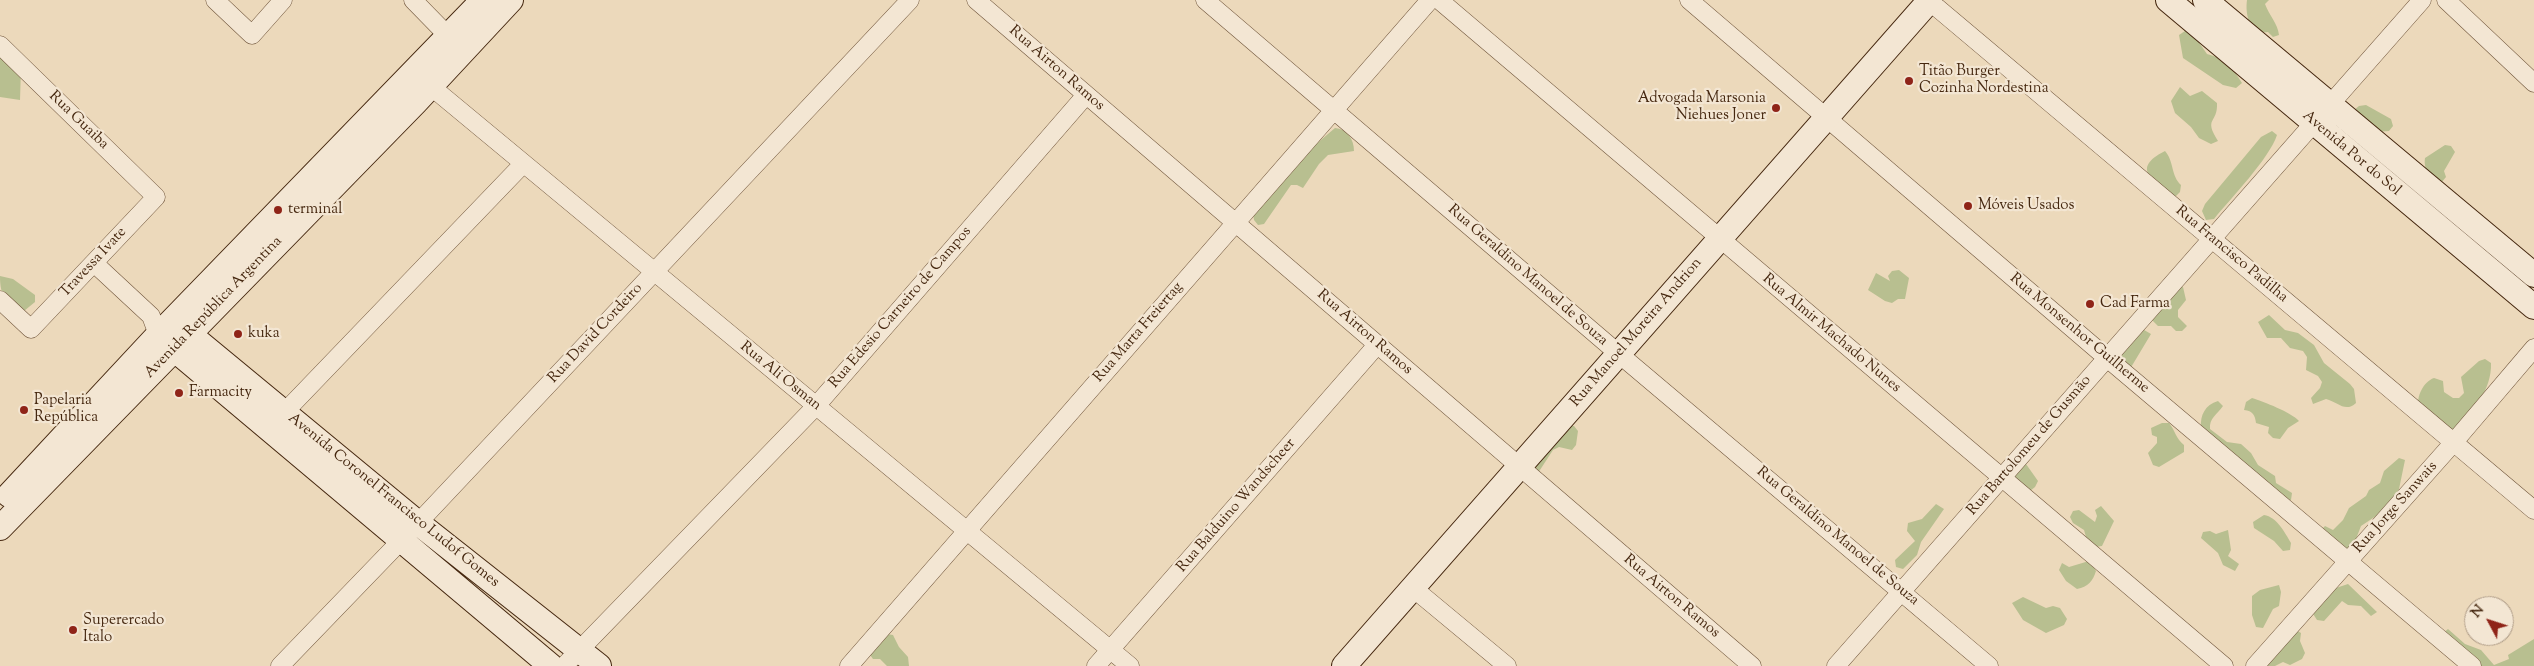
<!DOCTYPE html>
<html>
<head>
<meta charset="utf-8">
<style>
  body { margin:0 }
  #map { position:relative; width:2534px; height:666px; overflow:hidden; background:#ecd9bb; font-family:"Sorts Mill Goudy",serif }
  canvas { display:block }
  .north { position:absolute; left:2464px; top:596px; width:50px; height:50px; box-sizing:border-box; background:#f3e6d3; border:1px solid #ad9a85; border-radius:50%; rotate:310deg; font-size:14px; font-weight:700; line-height:20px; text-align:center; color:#45270f }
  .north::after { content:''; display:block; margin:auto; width:18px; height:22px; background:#8f2418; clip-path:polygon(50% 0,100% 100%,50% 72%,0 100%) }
</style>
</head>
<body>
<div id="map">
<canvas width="2534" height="666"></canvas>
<div class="north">N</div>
</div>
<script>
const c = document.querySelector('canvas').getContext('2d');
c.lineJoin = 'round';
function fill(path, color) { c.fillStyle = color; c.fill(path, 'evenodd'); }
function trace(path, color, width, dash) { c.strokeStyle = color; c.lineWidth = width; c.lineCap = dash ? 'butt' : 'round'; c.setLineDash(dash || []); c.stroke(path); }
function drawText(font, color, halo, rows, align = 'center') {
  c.font = font + ' "Sorts Mill Goudy",serif'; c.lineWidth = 4.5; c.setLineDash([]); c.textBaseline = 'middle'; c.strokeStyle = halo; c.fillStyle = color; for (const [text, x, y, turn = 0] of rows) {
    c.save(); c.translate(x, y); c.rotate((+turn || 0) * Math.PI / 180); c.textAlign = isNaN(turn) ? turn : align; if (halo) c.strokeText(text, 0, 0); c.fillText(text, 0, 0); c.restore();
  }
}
const green = new Path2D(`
  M 2247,0 L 2269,0 L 2265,4 C 2269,15 2278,24 2279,35 L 2273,37 L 2268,32 C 2249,35 2245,14 2247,0 Z
  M 2185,31 L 2191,31 L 2207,54 C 2226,59 2232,67 2242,83 L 2236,88 L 2223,85 L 2183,58 L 2179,35 Z
  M 0,54 L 21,68 L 20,100 L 0,97 Z
  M 2180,87 L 2190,96 L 2202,91 L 2217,103 C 2218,124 2203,117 2218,141 L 2211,144 L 2199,138 L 2191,127 L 2175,113 L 2171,101 Z
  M 2366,105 L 2391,119 L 2393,126 L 2389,131 L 2377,132 L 2353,111 L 2359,106 Z
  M 1335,128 C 1347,129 1354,139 1354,151 L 1328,155 L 1319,164 L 1303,188 L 1297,185 L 1291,185 L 1264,224 L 1258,225 L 1254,220 L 1253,213 L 1308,151 Z
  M 2272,131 L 2277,135 C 2269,159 2231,198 2214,219 L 2206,220 L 2202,211 L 2205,204 L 2261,137 Z
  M 2445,145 L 2451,146 L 2455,152 L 2444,171 L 2446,177 L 2441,183 C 2431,177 2423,171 2425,158 Z
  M 2165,151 C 2174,161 2171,176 2181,185 L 2180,192 L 2175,197 C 2155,182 2129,169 2165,151 Z
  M 1899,270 L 1909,278 L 1905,299 L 1898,299 L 1892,303 L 1885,301 L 1868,290 L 1876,273 L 1890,281 L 1888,276 L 1892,271 Z
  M 0,276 L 13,279 L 35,295 L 35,302 L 24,311 C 6,300 0,298 0,276 Z
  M 2183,287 L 2186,300 L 2178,310 L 2178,317 L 2187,326 L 2182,331 L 2176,331 L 2171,326 L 2158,326 L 2152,320 L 2176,288 Z
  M 2269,315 L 2285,330 L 2298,333 L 2314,345 L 2324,363 L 2350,384 L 2354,389 L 2356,403 C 2345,413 2338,402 2326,399 L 2313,404 L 2311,398 L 2320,388 L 2322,382 L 2318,376 L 2306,370 L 2307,357 L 2303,351 L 2290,348 L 2281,338 L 2267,338 L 2258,322 Z
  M 2139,327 L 2151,334 L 2130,369 L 2117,355 Z
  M 2485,359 L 2491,363 C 2492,390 2472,412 2457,434 L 2418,407 C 2417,396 2423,382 2434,378 L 2443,381 L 2444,392 L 2453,398 L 2459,398 L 2464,393 L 2461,377 L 2479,361 Z
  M 2252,398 C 2264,402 2291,412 2299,421 L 2288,428 L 2280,439 L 2273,438 L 2268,433 L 2269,427 L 2256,423 C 2255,415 2253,411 2244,410 L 2246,402 Z
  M 2218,401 L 2223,406 C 2217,415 2209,418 2210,429 L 2227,442 L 2241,444 L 2251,453 L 2258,465 L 2275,476 L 2276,483 L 2292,493 L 2291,500 L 2285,502 L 2201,428 C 2200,415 2205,405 2218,401 Z
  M 2162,423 L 2169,423 C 2175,430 2176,439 2184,445 L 2184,452 L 2159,467 L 2153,465 L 2148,453 L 2157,443 L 2157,437 L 2152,435 L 2151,428 Z
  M 1567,425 L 1574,426 L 1578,431 L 1576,445 L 1572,450 L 1559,447 L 1553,450 L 1538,473 L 1532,471 Z
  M 2399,458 L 2405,460 L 2398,494 L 2392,498 L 2385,510 L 2361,526 L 2356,539 L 2347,549 L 2321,530 L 2325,526 L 2333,530 L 2343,520 L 2349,508 L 2366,496 L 2369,490 L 2380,483 L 2384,471 Z
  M 2019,464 L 2026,464 L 2038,481 L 2035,487 L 2030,491 L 2014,479 L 2012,468 Z
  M 1936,504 L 1944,509 L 1921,542 L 1917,555 L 1903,569 L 1896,567 L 1895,560 L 1915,541 L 1907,531 L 1908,523 L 1922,519 Z
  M 2101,506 L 2114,521 L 2102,546 L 2095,547 L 2086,537 L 2084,530 L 2073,523 L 2070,517 L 2073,511 L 2079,510 L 2095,522 L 2097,516 L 2095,510 Z
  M 2264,515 C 2277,517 2285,533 2291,543 L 2290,550 L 2283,551 L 2274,541 L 2254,528 L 2253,522 Z
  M 2228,530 L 2231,550 L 2228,556 L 2239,564 L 2235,571 L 2223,565 L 2218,553 L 2201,538 L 2203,532 L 2210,531 L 2216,534 Z
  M 2089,561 L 2096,571 C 2093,581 2088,587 2077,589 L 2066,581 L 2059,570 L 2062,563 L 2069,567 Z
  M 2348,584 L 2377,612 L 2371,616 L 2361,606 L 2348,605 L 2342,601 L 2324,621 L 2317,620 L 2310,609 L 2336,588 Z
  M 2279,585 L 2281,592 L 2279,606 L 2273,609 L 2263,628 L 2256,627 L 2252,615 L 2252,596 L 2260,590 Z
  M 2023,597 L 2046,608 L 2053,606 L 2060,608 L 2067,619 L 2064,625 L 2046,633 L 2023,620 L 2012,603 Z
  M 2448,629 L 2465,644 L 2481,650 L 2494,665 L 2509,659 L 2508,655 L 2534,639 L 2534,666 L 2477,666 L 2443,633 Z
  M 2296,630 L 2301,633 L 2300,641 L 2305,653 L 2302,659 L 2290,665 L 2283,662 L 2275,666 L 2258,666 Z
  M 887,634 L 893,635 L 899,647 L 908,657 L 909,666 L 887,666 L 880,659 L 873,659 L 868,652 Z`);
const street = new Path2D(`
  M 215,0 L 252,35 L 283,0
  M 413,0 L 456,44
  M 976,0 L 1752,666
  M 1205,0 L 1619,354 L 1989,666
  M 1439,0 L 2224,666
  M 1689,0 L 2107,358 L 2472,666
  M 1928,0 L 2534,510
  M 2446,0 L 2534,83
  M 0,45 L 156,197 L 31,329 L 0,300
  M 422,79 L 1130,666
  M 95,264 L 151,316 L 158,335
  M 277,420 L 523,164
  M 1413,588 L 1507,666
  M 280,666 L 418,523 L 910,0
  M 564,666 L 816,406 L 1086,95
  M 849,666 L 1430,0
  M 1096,666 L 1377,345
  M 1836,666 L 2422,0
  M 2255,666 L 2454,442 L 2534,348`);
const secondary = new Path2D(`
  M 2168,0 L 2534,307
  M 2205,0 L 2534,275
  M 177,324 L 418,523 L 599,666
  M 162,339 L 551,666
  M 9,495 L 158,335 L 483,0
  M 0,528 L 416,102 L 511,0
  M 1344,666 L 1930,0`);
const markers = [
  [1909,81,5,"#8f2418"],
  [1776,108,5,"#8f2418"],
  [1968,206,5,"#8f2418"],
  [278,210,5,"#8f2418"],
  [2090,304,5,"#8f2418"],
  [238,334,5,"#8f2418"],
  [179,393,5,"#8f2418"],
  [24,410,5,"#8f2418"],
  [73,630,5,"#8f2418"]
];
const streetNames = [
  ["Rua Airton Ramos",1056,69,41],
  ["Rua Guaiba",78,121,44],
  ["Avenida Por do Sol",2351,154,40],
  ["Rua Francisco Padilha",2231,255,40],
  ["Travessa Ivate",94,263,-47],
  ["Rua Geraldino Manoel de Souza",1527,276,41],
  ["Avenida República Argentina",214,308,-46],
  ["Rua Edesio Carneiro de Campos",901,308,-49],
  ["Rua Marta Freiertag",1139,333,-49],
  ["Rua Airton Ramos",1364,333,41],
  ["Rua Manoel Moreira Andrion",1637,333,-49],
  ["Rua David Cordeiro",596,334,-47],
  ["Rua Almir Machado Nunes",1831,334,40],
  ["Rua Monsenhor Guilherme",2079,334,40],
  ["Rua Ali Osman",780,377,39],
  ["Rua Bartolomeu de Gusmão",2030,446,-49],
  ["Avenida Coronel Francisco Ludof Gomes",393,501,39],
  ["Rua Balduino Wandscheer",1237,506,-49],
  ["Rua Jorge Sanwais",2396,508,-48],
  ["Rua Geraldino Manoel de Souza",1837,537,40],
  ["Rua Airton Ramos",1671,597,40]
];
const poiNames = [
  ["Titão Burger",1919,72],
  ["Cozinha Nordestina",1919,89],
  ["Advogada Marsonia",1766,99,"right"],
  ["Niehues Joner",1766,116,"right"],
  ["Móveis Usados",1978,206],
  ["terminal",288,210],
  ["Cad Farma",2100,304],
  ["kuka",248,334],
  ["Farmacity",189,393],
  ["Papelaria",34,401],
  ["República",34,418],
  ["Superercado",83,621],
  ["Italo",83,638]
];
fill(green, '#b8bf90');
trace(street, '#6f543a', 19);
trace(secondary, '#45270f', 26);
trace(street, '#f3e6d3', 18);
trace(secondary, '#f3e6d3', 24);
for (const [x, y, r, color] of markers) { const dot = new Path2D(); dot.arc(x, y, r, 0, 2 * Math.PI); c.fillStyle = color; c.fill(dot); trace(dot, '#f3e6d3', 2); }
drawText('15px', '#45270f', '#f3e6d3', streetNames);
drawText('15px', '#45270f', '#f3e6d3', poiNames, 'left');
</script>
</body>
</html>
